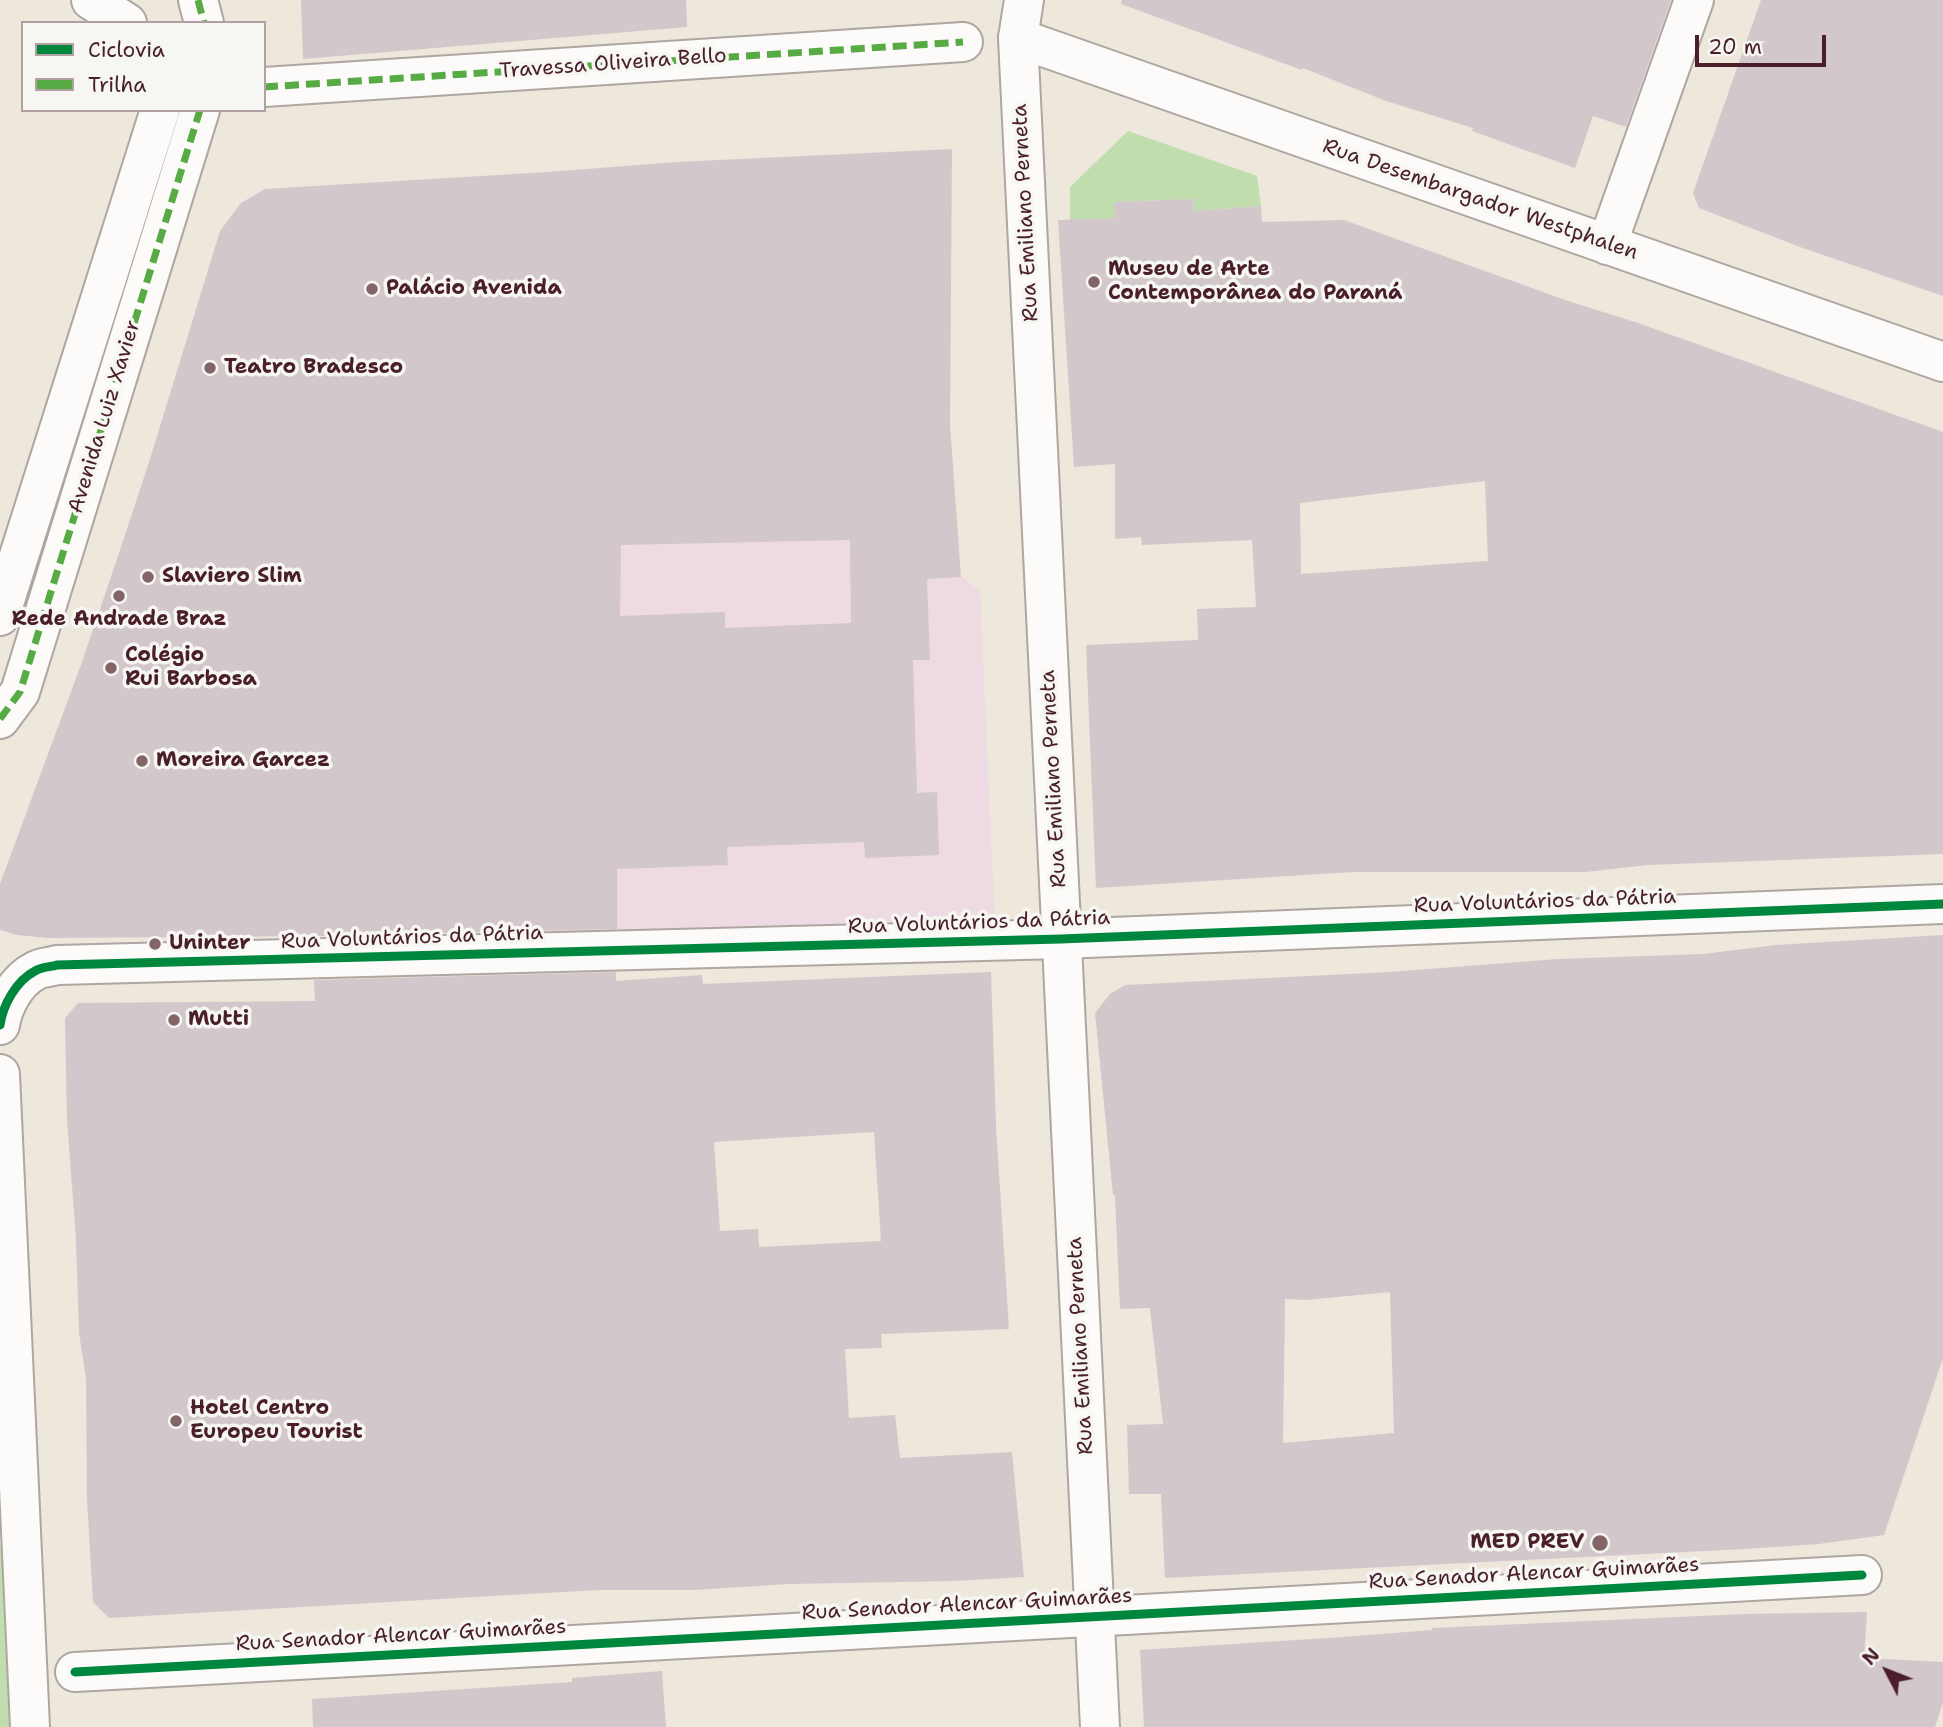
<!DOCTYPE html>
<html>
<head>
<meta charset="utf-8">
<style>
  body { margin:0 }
  #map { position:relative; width:1943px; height:1727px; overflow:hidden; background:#ede7dc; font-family:"Shantell Sans",sans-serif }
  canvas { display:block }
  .legend { position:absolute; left:21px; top:21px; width:245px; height:91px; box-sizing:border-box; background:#f6f6f2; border:2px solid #b1a0a2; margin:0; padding:9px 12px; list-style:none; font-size:21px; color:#4a1f2b }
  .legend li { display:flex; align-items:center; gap:14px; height:35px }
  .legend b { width:35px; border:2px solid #b1a0a2 }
  .north { position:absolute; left:1852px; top:1636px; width:70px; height:70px; -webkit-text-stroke:5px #f6f6f2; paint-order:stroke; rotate:312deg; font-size:19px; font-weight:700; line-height:28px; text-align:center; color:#4a1f2b }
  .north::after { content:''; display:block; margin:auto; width:24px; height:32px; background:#4a1f2b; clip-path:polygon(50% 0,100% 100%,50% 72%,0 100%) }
  .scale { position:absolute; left:1695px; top:35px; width:131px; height:32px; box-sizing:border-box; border:4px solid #4a1f2b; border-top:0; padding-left:9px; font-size:21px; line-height:24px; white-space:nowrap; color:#4a1f2b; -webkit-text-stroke:5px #f6f6f2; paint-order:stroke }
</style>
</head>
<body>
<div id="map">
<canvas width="1943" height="1727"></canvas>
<ul class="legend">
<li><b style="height:9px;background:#00873e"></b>Ciclovia</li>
<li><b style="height:9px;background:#57aa44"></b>Trilha</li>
</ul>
<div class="north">N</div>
<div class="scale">20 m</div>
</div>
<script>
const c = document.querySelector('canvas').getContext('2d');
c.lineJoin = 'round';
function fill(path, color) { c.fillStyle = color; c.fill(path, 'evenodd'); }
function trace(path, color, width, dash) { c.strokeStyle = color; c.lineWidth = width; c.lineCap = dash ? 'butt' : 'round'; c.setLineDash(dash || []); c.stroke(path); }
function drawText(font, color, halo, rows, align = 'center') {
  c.font = font + ' "Shantell Sans",sans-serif'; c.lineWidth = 7; c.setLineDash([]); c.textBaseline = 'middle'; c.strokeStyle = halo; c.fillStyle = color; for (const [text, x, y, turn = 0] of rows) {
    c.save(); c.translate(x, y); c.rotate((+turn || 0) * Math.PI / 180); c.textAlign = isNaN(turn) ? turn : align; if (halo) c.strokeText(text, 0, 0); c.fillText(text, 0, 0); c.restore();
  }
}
const built = new Path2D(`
  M 950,426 L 961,576 L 980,591 L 995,926 L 522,944 L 518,836 L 536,460 L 847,427 Z`);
const green = new Path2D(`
  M 1128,131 L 1257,176 L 1261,206 L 1194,211 L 1193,199 L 1114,202 L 1115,218 L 1070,220 L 1070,187 Z
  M 11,1544 L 18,1727 L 0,1727 L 0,1545 Z`);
const building = new Path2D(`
  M 301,0 L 686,0 L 687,27 L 303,59 Z
  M 1122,0 L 1671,0 L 1626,127 L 1593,116 L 1575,168 L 1472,131 L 1473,128 L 1386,101 L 1303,68 L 1302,70 L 1121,4 Z
  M 1761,0 L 1943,0 L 1943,296 L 1800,247 L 1699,208 L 1693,193 Z
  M 952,149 L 950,426 L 961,577 L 927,579 L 930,660 L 913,660 L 917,793 L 937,792 L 939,855 L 865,858 L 864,842 L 727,847 L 728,865 L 617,869 L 617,929 L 314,936 L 48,938 L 17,935 L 0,930 L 0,884 L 82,662 L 120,550 L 150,459 L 220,231 L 241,203 L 265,189 L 548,172 L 677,162 ZM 850,540 L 851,623 L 725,628 L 725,612 L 620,616 L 621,545 Z
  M 1193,199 L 1194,211 L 1261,206 L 1262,222 L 1344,220 L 1568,301 L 1638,323 L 1943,432 L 1943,854 L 1648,865 L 1586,872 L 1353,872 L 1096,888 L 1086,645 L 1198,640 L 1197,609 L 1256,607 L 1252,540 L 1142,545 L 1141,537 L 1115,539 L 1115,464 L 1074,467 L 1058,220 L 1115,218 L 1114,202 ZM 1485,481 L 1488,561 L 1301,574 L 1300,503 Z
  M 1943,935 L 1943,1358 L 1884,1535 L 1819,1544 L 1745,1549 L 1165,1578 L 1161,1494 L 1129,1494 L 1127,1425 L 1163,1424 L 1150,1308 L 1120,1309 L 1115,1195 L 1113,1195 L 1095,1013 L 1110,994 L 1125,985 L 1390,972 L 1558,959 L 1703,954 L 1776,945 ZM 1390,1292 L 1394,1433 L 1283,1443 L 1285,1299 L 1306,1300 Z
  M 616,972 L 616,981 L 702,975 L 703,984 L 991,972 L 996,1127 L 1009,1329 L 881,1334 L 882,1348 L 845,1349 L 849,1418 L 895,1415 L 900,1458 L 1012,1452 L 1024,1577 L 955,1581 L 789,1584 L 694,1590 L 598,1590 L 109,1618 L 93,1602 L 87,1499 L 86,1379 L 79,1333 L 76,1239 L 67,1120 L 65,1018 L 78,1003 L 315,1001 L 314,980 ZM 874,1132 L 881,1241 L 759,1247 L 758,1229 L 720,1231 L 714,1142 Z
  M 1867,1612 L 1864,1658 L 1943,1662 L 1943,1702 L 1935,1727 L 1144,1727 L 1140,1650 L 1343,1637 L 1432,1630 L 1432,1628 L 1744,1614 Z
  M 662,1671 L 666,1727 L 313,1727 L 312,1699 L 572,1682 L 572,1678 Z`);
const minor = new Path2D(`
  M 91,0 L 127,23
  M 198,0 L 204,23
  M 1018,38 L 1943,362
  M 264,87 L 963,42
  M 1607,245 L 1694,0
  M 0,616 L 160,110
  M 0,719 L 20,692 L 200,110
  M 0,1025 C 3,1005 16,981 35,971 C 41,967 51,967 57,965 L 1061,939 L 1943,904
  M 0,1074 L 30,1727
  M 75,1672 L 1862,1575`);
const major = new Path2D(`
  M 1024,0 L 1018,38 L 1100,1727`);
const quiet = new Path2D(`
  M 198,0 L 204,23
  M 264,87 L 963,42
  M 0,719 L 20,692 L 200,110`);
const cycleway = new Path2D(`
  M 0,1025 C 3,1005 16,981 35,971 C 41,967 51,967 57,965 L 1061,939 L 1943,904
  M 75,1672 L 1862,1575`);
const markers = [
  [1094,282,7,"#836569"],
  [372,289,7,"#836569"],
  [210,368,7,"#836569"],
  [148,577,7,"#836569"],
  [119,596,7,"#836569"],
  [111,668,7,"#836569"],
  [142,761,7,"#836569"],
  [155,944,7,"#836569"],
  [174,1020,7,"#836569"],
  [176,1421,7,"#836569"],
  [1600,1543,9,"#836569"]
];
const streetNames = [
  ["Travessa Oliveira Bello",613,64,-4],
  ["Rua Desembargador Westphalen",1480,200,19],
  ["Rua Emiliano Perneta",1026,213,-93],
  ["Avenida Luiz Xavier",105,417,-73],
  ["Rua Emiliano Perneta",1054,779,-93],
  ["Rua Voluntários da Pátria",1545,902,-2],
  ["Rua Voluntários da Pátria",979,923,-2],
  ["Rua Voluntários da Pátria",412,938,-2],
  ["Rua Emiliano Perneta",1081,1346,-93],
  ["Rua Senador Alencar Guimarães",1534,1574,-3],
  ["Rua Senador Alencar Guimarães",967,1605,-3],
  ["Rua Senador Alencar Guimarães",401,1636,-3]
];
const poiNames = [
  ["Museu de Arte",1108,270],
  ["Contemporânea do Paraná",1108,294],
  ["Palácio Avenida",386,289],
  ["Teatro Bradesco",224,368],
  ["Slaviero Slim",162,577],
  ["Rede Andrade Braz",119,620,"center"],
  ["Colégio",125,656],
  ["Rui Barbosa",125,680],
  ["Moreira Garcez",156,761],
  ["Uninter",169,944],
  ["Mutti",188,1020],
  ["Hotel Centro",190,1409],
  ["Europeu Tourist",190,1433],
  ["MED PREV",1584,1543,"right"]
];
fill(built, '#eedae2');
fill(green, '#c0ddae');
fill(building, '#d2c7ca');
trace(minor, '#aea6a1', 42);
trace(major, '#aea6a1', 42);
trace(minor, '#fcfbfa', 38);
trace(major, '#fcfbfa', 38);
trace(quiet, '#57aa44', 7, [14, 7]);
trace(cycleway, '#00873e', 9);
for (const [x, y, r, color] of markers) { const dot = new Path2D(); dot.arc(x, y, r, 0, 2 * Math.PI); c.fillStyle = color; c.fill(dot); trace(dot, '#f6f6f2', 2.5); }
drawText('21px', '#4a1f2b', '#f6f6f2', streetNames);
drawText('bold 21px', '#4a1f2b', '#f6f6f2', poiNames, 'left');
</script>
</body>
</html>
